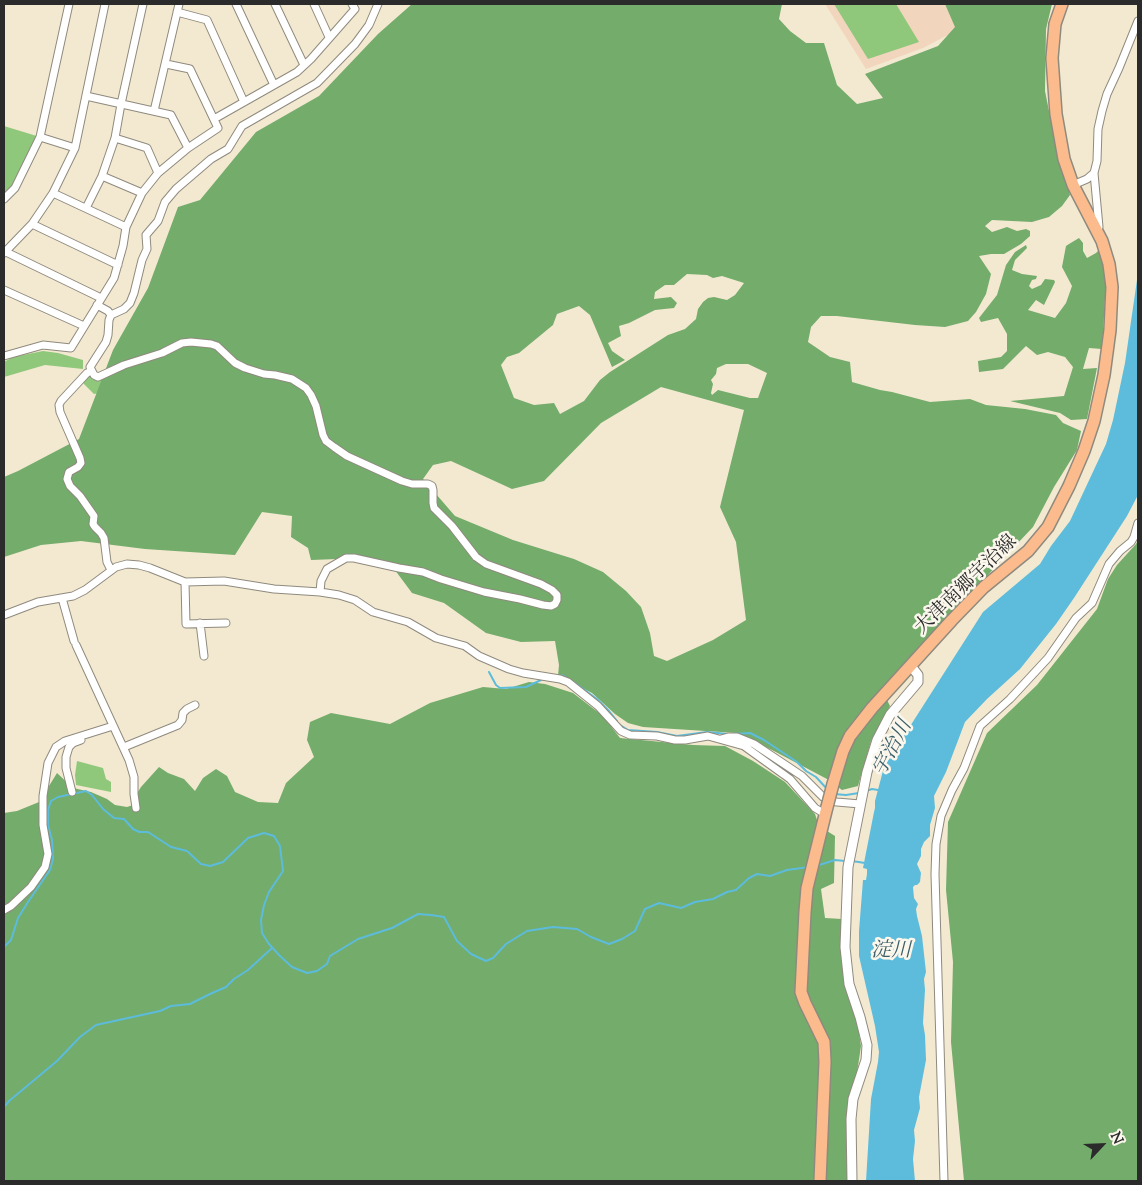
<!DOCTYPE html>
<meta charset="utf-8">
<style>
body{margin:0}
#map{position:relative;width:1142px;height:1185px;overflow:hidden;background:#f3e9d1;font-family:"Sorts Mill Goudy",serif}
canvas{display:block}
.frame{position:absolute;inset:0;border:5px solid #2b2b2b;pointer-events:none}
.north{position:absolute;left:1077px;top:1120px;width:50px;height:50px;-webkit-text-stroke:4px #fbf7ec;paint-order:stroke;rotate:65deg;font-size:14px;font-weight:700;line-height:20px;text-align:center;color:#2b2b2b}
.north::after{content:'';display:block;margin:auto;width:18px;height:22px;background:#2b2b2b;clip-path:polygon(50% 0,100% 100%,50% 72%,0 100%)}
</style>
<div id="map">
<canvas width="1142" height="1185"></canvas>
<div class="frame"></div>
<div class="north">N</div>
</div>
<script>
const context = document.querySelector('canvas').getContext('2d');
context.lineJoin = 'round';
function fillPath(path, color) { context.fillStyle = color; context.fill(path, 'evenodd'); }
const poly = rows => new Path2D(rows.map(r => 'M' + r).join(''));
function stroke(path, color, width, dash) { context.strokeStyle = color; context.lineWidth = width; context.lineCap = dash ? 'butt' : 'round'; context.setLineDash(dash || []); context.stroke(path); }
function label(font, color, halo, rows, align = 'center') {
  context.font = font + ' "Sorts Mill Goudy","Noto Serif JP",serif'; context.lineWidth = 5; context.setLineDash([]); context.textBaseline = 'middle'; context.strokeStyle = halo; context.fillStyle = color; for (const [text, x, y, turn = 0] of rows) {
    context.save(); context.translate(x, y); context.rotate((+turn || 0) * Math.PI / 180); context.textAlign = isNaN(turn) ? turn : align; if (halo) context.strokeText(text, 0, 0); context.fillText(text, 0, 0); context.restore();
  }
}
const built = poly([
 [825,4,949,4,961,28,923,48,866,69]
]);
const green = poly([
 [834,4,896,4,919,42,868,59],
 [4,126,40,137,15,188,4,199],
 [43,351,58,353,83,360,83,369,45,365,4,377,4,362,13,357],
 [111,374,109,391,94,394,82,382,89,375,98,381],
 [77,761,103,768,106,779,111,782,111,792,76,785,75,775]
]);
const forest = poly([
 [412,4,782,4,779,19,790,31,806,43,824,43,837,85,857,104,883,98,865,74,938,46,955,27,945,4,1052,4,1046,29,1045,91,1058,156,1067,181,1070,195,1062,206,1049,217,1032,222,992,220,985,226,992,232,1007,227,1017,231,1026,229,1030,231,1030,236,1021,244,1004,254,991,254,979,256,991,274,986,294,976,312,968,321,945,327,915,325,837,316,821,316,811,327,808,342,830,357,850,362,852,382,880,390,892,392,930,402,970,399,986,405,1025,409,1056,415,1063,423,1081,431,1077,450,1054,487,1033,527,931,635,882,690,890,706,871,741,858,786,842,790,827,779,772,750,737,733,643,727,628,723,615,714,592,693,558,676,559,665,555,641,521,642,486,633,444,603,412,593,389,562,351,554,337,559,311,560,308,548,291,537,292,516,262,512,235,555,145,549,81,541,41,545,4,557,4,477,18,471,79,439,113,350,148,288,178,207,200,200,256,132,319,96,378,34],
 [687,274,707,275,713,278,722,276,744,283,735,295,727,300,714,297,708,298,703,302,698,309,696,319,685,329,668,335,610,372,600,380,584,401,560,414,554,403,534,405,514,398,501,365,507,357,519,353,553,325,557,314,579,306,590,315,612,367,625,360,612,351,608,343,621,336,619,326,629,323,655,310,674,308,677,303,671,297,654,299,655,292,665,285,674,285],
 [726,364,748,364,767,373,758,398,750,398,718,390,712,395,711,393,713,384,711,380,716,374,717,368],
 [661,387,744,410,720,507,736,542,746,620,713,640,667,661,654,656,650,633,641,607,626,591,603,572,574,559,513,540,455,516,423,479,433,465,451,461,512,489,544,481,601,423],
 [1079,238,1083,243,1083,251,1087,258,1096,253,1100,249,1106,282,1102,349,1089,348,1083,369,1097,368,1087,419,1071,420,1060,413,1010,401,1064,396,1073,367,1065,357,1048,352,1037,355,1026,346,1003,369,979,372,978,361,1001,357,1007,351,1007,334,998,318,981,322,979,318,997,295,1006,265,1015,252,1026,245,1027,248,1015,260,1012,270,1022,274,1037,276,1036,279,1032,280,1029,286,1032,289,1041,285,1045,279,1054,280,1055,282,1044,305,1036,300,1028,310,1055,318,1066,303,1072,286,1062,267,1066,246,1069,244],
 [1138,540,1138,1181,964,1181,951,1042,953,962,946,890,948,822,987,733,1037,685,1097,609,1108,579,1117,565,1136,544],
 [529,682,545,684,573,693,603,716,620,738,693,745,725,746,753,761,785,782,815,814,819,826,835,836,834,883,821,889,825,918,842,919,861,1046,851,1113,849,1181,4,1181,4,813,17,811,44,800,49,786,57,773,73,788,91,792,107,799,115,805,127,807,133,805,136,795,141,787,159,767,168,773,184,779,195,791,203,778,216,769,227,776,235,792,258,802,278,803,286,783,314,757,307,740,310,722,331,713,390,724,430,703,483,687,506,689]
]);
const water = poly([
 [1138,273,1138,495,1127,516,1074,598,1056,624,1020,669,987,699,965,722,946,772,934,796,935,808,930,825,930,836,924,842,921,849,921,856,917,864,921,873,920,882,917,885,915,885,913,887,914,898,918,904,916,909,917,916,922,936,926,972,924,979,925,990,923,1023,925,1035,926,1060,919,1097,920,1108,914,1130,915,1141,913,1159,915,1181,866,1181,871,1099,878,1062,879,1052,875,1026,859,956,859,931,863,880,866,880,867,874,867,869,863,868,874,812,875,808,875,801,884,767,983,612,1040,564,1051,546,1070,521,1106,444,1113,420,1125,363]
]);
const stream = poly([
 [489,672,496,685,500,688,526,687,541,680],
 [562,675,575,683,597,699,609,711,617,721],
 [620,725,628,730,657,732,677,736,707,732,728,734],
 [732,734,750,733,764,740,797,762,806,771,816,777,828,790],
 [866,791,872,789,878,790],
 [834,794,846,795,859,793],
 [852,861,865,863],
 [816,866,835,860,845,861],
 [4,947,11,940,18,918,28,902,50,870,53,859,52,840,48,825,48,810,51,801,58,797,86,791,92,795,103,809,114,818,124,819,133,829,139,832,148,832,171,847,187,851,201,864,210,866,223,862,248,838,264,833,274,836,280,846,283,871,269,892,264,905,261,920,262,933,269,944,280,956,292,967,307,973,317,971,327,964,330,956,358,939,392,928,418,914,431,915,444,917,457,941,471,954,486,961,493,958,506,944,527,931,553,927,577,929,591,937,609,944,622,939,635,931,645,909,659,903,681,908,695,902,713,899,727,892,736,890,749,878,757,874,770,876,787,870,809,867],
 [4,1107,9,1101,57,1061,80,1037,96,1025,160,1011,171,1006,190,1004,210,994,226,987,234,979,248,970,272,948]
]);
const minor = poly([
 [236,4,274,85],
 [275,4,304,65],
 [314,4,329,37],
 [177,12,207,20,244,102],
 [86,96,171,115,188,148],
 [154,111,179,4],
 [214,119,297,72,311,59,355,9,352,4],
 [40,137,75,148],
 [115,138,147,148,158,173],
 [1094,173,1099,227,1098,229],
 [102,176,142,193],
 [1073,185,1087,179,1094,173,1097,161,1098,129,1102,111,1107,94,1119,68,1138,21],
 [53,193,126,227],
 [4,199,15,188,40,137,69,4],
 [86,208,102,176,115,138,121,104,143,4],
 [32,224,118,265],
 [4,251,101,298],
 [4,253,32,224,53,193,75,148,105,4],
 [4,290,84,326],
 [97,305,108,311,111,315],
 [4,356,43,345,71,348,114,278,123,246,126,227,142,193,158,173,188,148,218,128,190,69,166,64],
 [92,371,87,373,61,401,59,405,60,412,80,458,81,463,78,467,69,472,67,479,70,486,80,496,94,516,93,524,95,527,101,533,104,538,107,562,111,570],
 [185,582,186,624,226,623],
 [320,592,321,581,327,569,346,558,354,558,399,568,423,572,441,579,484,592,520,599,543,605,551,606,555,604,557,600,557,595,552,590,541,584,486,564,476,557,452,526,434,508,433,503,433,490,432,486,428,484,412,484,402,481,347,456,334,447,326,441,323,435,316,406,311,395,306,388,292,379,275,375,264,374,245,368,235,363,217,346,211,344,191,342,182,343,162,353,124,365,98,377,94,375,90,367,106,342,108,335,109,320,111,315,124,309,130,303,134,293,142,260,147,249,146,235,158,221,165,202,176,189,211,159,228,149,242,126,317,83,355,44,369,25,378,4],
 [62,598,74,641],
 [4,615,38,602,73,596,85,590,116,567,127,564,139,565,150,568,185,582,224,581,274,589,320,592,339,595,355,600,373,612,408,622,436,638,465,646,479,656,509,669,523,673,560,679,568,682,598,706,621,731,630,735,657,736,675,740,685,740,708,736,744,746,790,779,815,808,825,814],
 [200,623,204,656],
 [76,645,129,760,134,777,134,794,136,808],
 [721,739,728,737,737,737,754,744,802,776,823,797,830,801,837,802,860,804],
 [124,747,178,725,182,720,183,713,187,709,195,705],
 [72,792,66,768,66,757,69,747,73,743,81,740],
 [4,910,11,906,31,887,45,867,48,854,43,825,43,796,48,763,56,747,65,741,113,726],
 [944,1181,935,874,936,844,941,816,952,790,964,768,980,726,1010,699,1048,658,1076,618,1092,603,1109,564,1120,551,1131,542,1134,537,1138,523]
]);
const tertiary = poly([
 [852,1181,851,1119,853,1099,866,1060,867,1045,860,1017,849,984,845,947,848,867,867,772,877,740,890,715,918,682,918,675,911,666]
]);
const primary = poly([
 [833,784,843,751,850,736,872,708,952,620,984,587,1028,551,1048,527,1069,486,1084,451,1094,421,1104,375,1110,330,1112,287,1109,264,1102,241,1073,185,1064,159,1056,114,1052,58,1055,24,1062,4],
 [820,1181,825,1062,824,1042,805,1003,801,992,805,912,807,888,827,807]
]);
const primaryBridge = poly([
 [827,807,833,784]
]);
const streetNames = [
 ["大津南郷宇治線",967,586,-44]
];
const waterNames = [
 ["宇治川",894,749,-62],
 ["淀川",891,953]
];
fillPath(built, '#f2d5bd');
fillPath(green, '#8fc87b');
fillPath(forest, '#73ac6b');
fillPath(water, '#5dbcdb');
stroke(stream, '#5dbcdb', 2);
stroke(minor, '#8f8a7e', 9);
stroke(tertiary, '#8f8a7e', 11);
stroke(primary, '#8f8a7e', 14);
stroke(minor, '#fff', 7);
stroke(tertiary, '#fff', 9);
stroke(primary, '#fbbb8d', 11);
stroke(primaryBridge, '#8f8a7e', 14, []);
stroke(primaryBridge, '#fbbb8d', 11);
label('19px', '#2b2b2b', '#fbf7ec', streetNames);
label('italic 20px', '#3c5e69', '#fbf7ec', waterNames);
</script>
